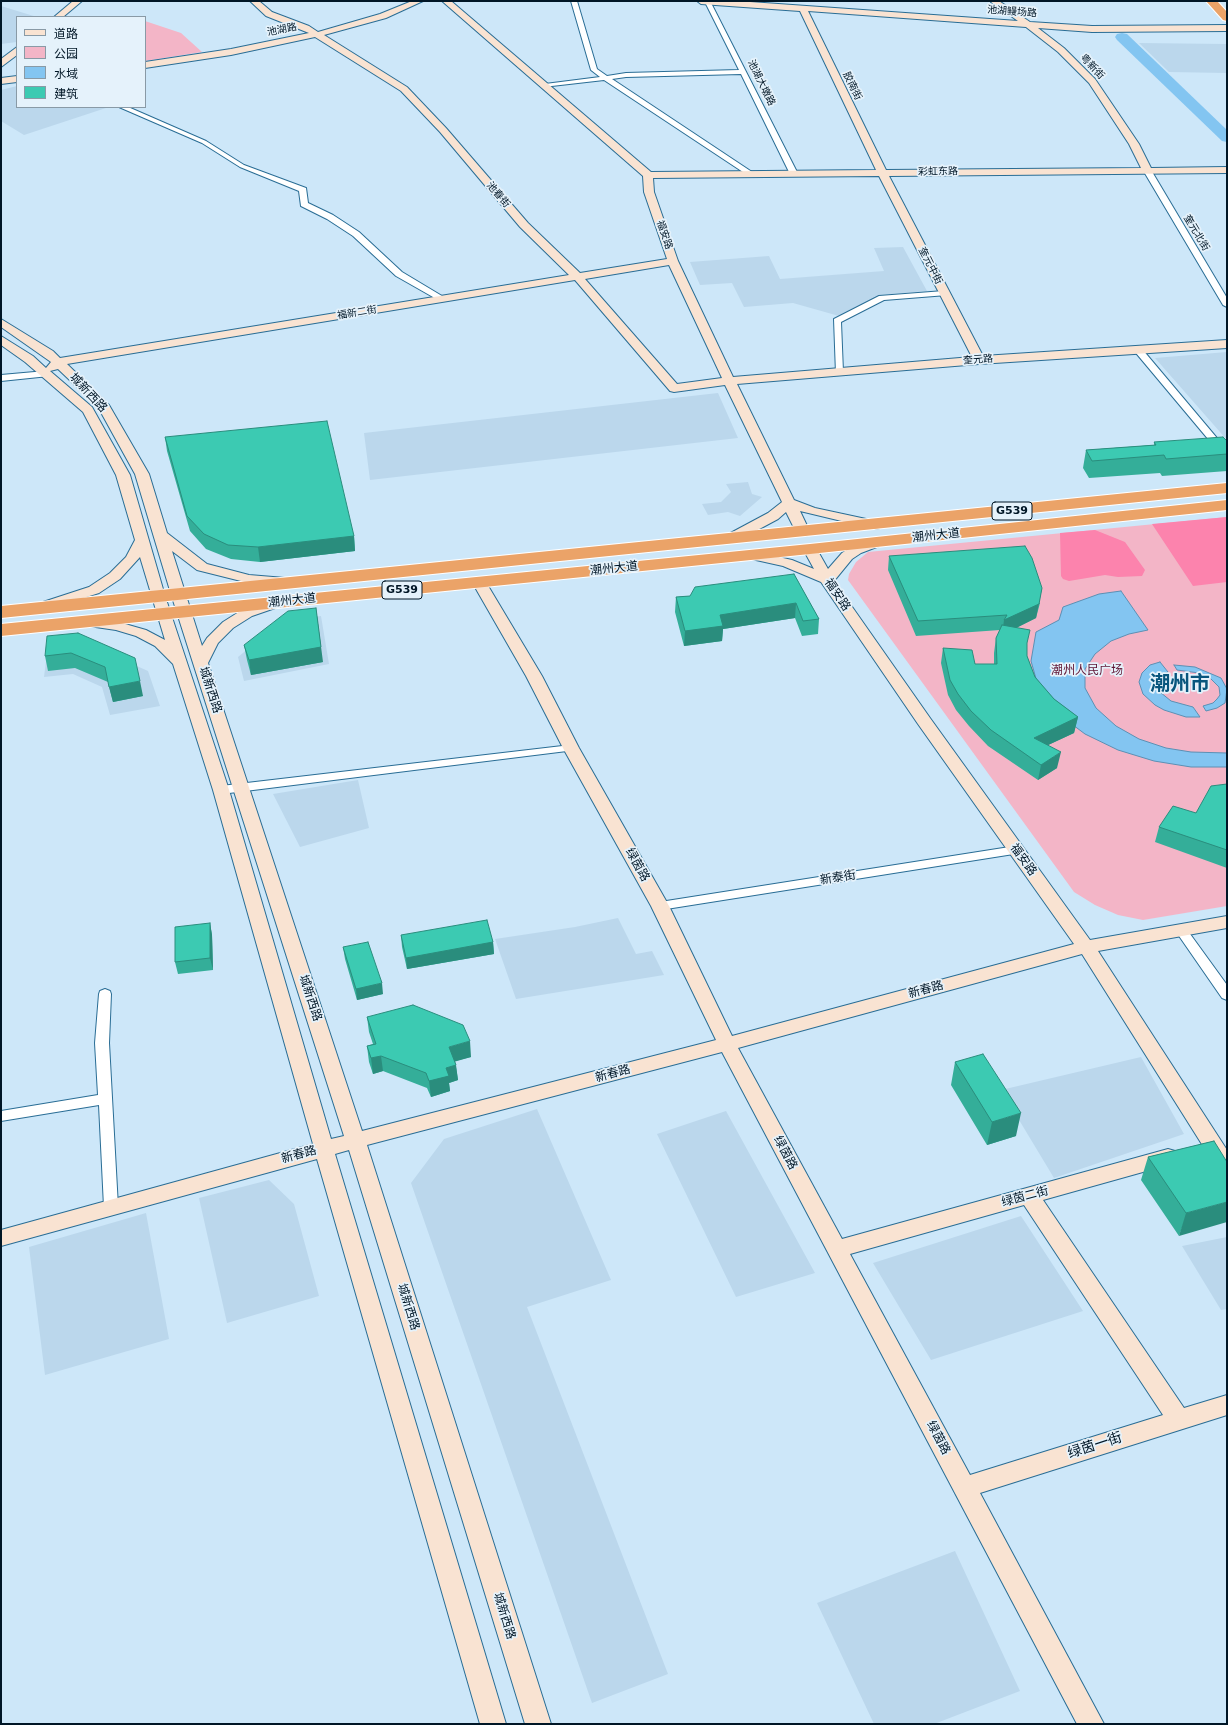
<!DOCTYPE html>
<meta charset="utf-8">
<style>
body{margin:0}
#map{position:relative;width:1228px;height:1725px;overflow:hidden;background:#cde7f9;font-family:"DejaVu Sans","Noto Sans SC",sans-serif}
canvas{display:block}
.frame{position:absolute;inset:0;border:2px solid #001626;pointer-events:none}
.legend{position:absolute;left:16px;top:16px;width:130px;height:92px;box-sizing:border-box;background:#e5f2fb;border:1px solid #899aa6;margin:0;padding:5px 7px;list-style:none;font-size:12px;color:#001626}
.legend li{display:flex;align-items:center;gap:8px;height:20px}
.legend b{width:20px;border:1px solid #899aa6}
</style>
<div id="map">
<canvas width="1228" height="1725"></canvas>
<div class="frame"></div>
<ul class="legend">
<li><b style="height:5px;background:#f9e3d2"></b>道路</li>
<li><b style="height:11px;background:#f3b5c7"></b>公园</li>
<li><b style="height:11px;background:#83c5f1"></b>水域</li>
<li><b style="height:11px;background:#3ccab2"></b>建筑</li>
</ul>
</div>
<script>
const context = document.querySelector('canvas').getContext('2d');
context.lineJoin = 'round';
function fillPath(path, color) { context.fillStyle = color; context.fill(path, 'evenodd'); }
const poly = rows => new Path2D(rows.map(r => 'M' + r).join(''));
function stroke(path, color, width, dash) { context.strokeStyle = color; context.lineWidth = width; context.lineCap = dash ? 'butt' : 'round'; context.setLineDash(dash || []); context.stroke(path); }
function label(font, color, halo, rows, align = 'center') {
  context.font = font + ' "DejaVu Sans","Noto Sans SC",sans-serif'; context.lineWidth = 3.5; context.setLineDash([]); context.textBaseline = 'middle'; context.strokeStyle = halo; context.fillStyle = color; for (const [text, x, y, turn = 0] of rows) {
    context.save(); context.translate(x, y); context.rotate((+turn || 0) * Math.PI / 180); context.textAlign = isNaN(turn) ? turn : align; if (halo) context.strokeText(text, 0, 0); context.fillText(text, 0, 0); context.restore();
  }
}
const built = poly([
 [1,6,37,17,17,17,17,42,1,44],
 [1139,43,1226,44,1227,73,1169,72],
 [17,86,17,107,109,107,24,135,1,121,1,90],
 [903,247,927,291,881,295,839,316,793,303,744,307,732,283,700,285,690,262,769,256,780,279,884,271,874,248],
 [1227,352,1227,440,1155,358],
 [718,393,738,438,370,480,364,433],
 [748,482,752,494,762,497,740,516,728,512,708,515,702,504,721,502,731,492,726,484],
 [321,616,329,664,244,681,238,657,282,621],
 [83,642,148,671,160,706,110,715,102,687,73,674,44,677,48,646],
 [358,780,369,828,300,847,273,794],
 [618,918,636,954,652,951,664,975,516,999,495,939,575,927],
 [1141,1057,1184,1134,1054,1178,1001,1090],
 [537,1109,611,1280,527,1307,668,1674,592,1703,411,1183,444,1139],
 [726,1111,815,1273,736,1297,657,1134],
 [269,1180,294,1204,319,1296,227,1323,199,1198],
 [146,1213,169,1339,45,1375,29,1247],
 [1021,1216,1083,1311,931,1360,873,1263],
 [1227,1237,1227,1309,1221,1310,1182,1246],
 [955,1551,1020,1691,934,1724,874,1724,817,1603]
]);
const green = poly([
 [145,21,181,33,202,52,145,61],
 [1227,517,1227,906,1143,920,1118,915,1095,905,1074,892,848,580,849,574,856,562,868,552]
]);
const forest = poly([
 [1227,517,1227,582,1193,586,1152,524],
 [1095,530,1125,542,1145,570,1142,576,1118,577,1105,575,1069,581,1063,579,1061,576,1060,533]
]);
const water = poly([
 [1121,591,1148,630,1129,634,1111,641,1095,654,1085,669,1085,688,1096,708,1116,726,1139,739,1166,748,1191,752,1227,753,1227,767,1191,767,1154,761,1118,750,1085,734,1057,713,1039,689,1031,661,1036,632,1059,620,1063,607,1099,594,1121,591],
 [1160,662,1168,672,1162,674,1158,678,1157,688,1160,692,1171,701,1193,707,1200,717,1186,717,1164,710,1155,705,1143,694,1139,682,1142,673,1150,665,1160,662],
 [1174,665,1195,667,1221,678,1227,689,1225,703,1217,708,1206,711,1203,706,1213,703,1217,699,1220,695,1219,687,1210,678,1199,673,1177,670,1174,665]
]);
const river = poly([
 [1122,33,1127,34,1227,130,1227,142,1222,141,1117,40,1115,37,1117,34,1122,33]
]);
const street = poly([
 [571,1,577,1,597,69,607,76,626,73,739,70,705,2,710,1,798,174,797,176,790,174,741,74,626,77,612,79,752,172,752,176,749,176,604,80,543,87,543,85,545,84,600,77,591,70,571,1],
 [119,107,128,107,206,141,244,165,306,188,308,203,333,215,359,232,402,272,447,299,440,301,396,276,353,236,327,219,301,206,299,191,240,167,202,143,119,107],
 [1144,168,1151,170,1227,298,1227,307,1223,305,1143,170,1144,168],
 [944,291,947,291,947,295,884,300,841,322,843,372,839,375,836,374,834,319,879,296,944,291],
 [1139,348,1142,349,1227,450,1227,459,1224,458,1136,353,1136,349,1139,348],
 [46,371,50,374,49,376,1,381,1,375,46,371],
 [571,745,577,748,575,750,221,794,215,790,221,786,571,745],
 [1016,846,1020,847,1022,850,1020,853,660,910,656,909,654,906,656,903,660,902,1016,846],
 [1181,926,1185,927,1227,985,1227,1000,1222,998,1177,933,1175,930,1177,927,1181,926],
 [105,989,110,991,111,994,109,1043,118,1207,116,1211,111,1213,106,1211,104,1207,99,1105,1,1121,1,1111,98,1095,95,1043,99,994,100,991,105,989]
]);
const secondary = poly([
 [73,1,82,1,63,17,54,17,73,1],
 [250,1,259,1,272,12,309,26,318,32,380,14,412,1,423,1,386,18,324,35,407,87,446,128,528,223,580,273,667,259,644,192,643,176,442,1,451,1,651,172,876,170,800,11,701,4,697,1,736,1,1018,21,991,2,999,1,1030,22,1092,26,1227,25,1227,31,1092,32,1038,28,1064,48,1095,79,1139,144,1151,168,1227,167,1227,173,889,176,983,356,1227,340,1227,348,979,364,737,384,794,500,815,508,880,522,882,525,880,528,875,529,800,511,810,532,808,535,803,536,798,535,796,532,786,512,778,519,735,542,725,542,723,539,725,536,768,513,782,502,725,385,674,392,670,391,575,280,67,364,109,405,149,474,167,533,207,564,249,575,285,578,290,579,292,582,290,585,285,586,249,583,197,570,172,551,202,646,207,638,223,622,242,610,276,599,281,600,283,603,281,606,252,616,233,628,218,643,208,663,362,1131,716,1040,651,906,563,748,526,676,472,582,474,579,484,579,542,676,579,748,669,906,732,1036,1074,944,918,724,821,582,783,566,747,558,745,555,747,552,752,551,792,560,814,569,803,549,805,546,810,545,815,546,828,569,842,553,851,547,872,539,882,539,884,542,882,545,861,553,852,559,834,581,930,718,1090,940,1227,916,1227,928,1098,951,1227,1150,1227,1175,1220,1173,1082,954,738,1048,842,1239,1168,1149,1175,1151,1178,1157,1175,1163,1043,1200,1184,1408,1227,1395,1227,1415,980,1493,1104,1724,1077,1724,722,1052,367,1145,551,1724,525,1724,349,1150,335,1154,506,1724,480,1724,317,1159,1,1246,1,1230,313,1144,213,790,173,664,155,646,136,636,116,630,82,625,80,622,82,619,87,618,118,622,146,630,165,640,140,557,120,579,99,593,45,610,40,609,38,606,40,603,89,587,110,573,126,557,135,540,116,475,83,412,25,362,1,345,1,336,33,356,46,368,51,362,1,327,1,319,53,351,60,358,569,275,520,227,440,132,401,91,315,37,231,55,145,68,145,62,231,49,309,33,266,16,250,1],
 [808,11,1026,27,1058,52,1089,83,1129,144,1141,168,886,170,808,11],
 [879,176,972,357,733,377,678,261,654,192,653,178,879,176],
 [669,265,722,378,677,384,585,279,669,265],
 [58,369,98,407,135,474,171,594,344,1136,331,1139,229,790,165,596,130,475,92,407,50,371,58,369],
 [1024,1205,1163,1415,970,1475,850,1254,1024,1205],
 [17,47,17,55,1,67,1,59,17,47],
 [17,76,17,82,1,84,1,78,17,76]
]);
const highway = poly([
 [1206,1,1217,1,1227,12,1227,21,1223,20,1206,1],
 [1227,483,1227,493,1,618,1,606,1227,483],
 [1227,500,1227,510,810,554,1,636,1,624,810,544,1227,500]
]);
const wall = poly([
 [165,437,354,536,355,551,260,562,231,559,206,549,190,531,167,451],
 [1227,441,1227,471,1162,476,1160,473,1089,478,1083,468,1086,450,1154,445,1154,442],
 [889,556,1040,603,1036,618,1016,628,1027,646,1027,656,1035,677,1054,699,1078,717,1074,733,1048,745,1057,768,1038,780,988,746,969,726,956,710,948,695,941,663,943,648,975,664,994,664,994,653,996,638,1000,630,916,636,888,570],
 [794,574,819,619,818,634,802,636,795,618,723,629,722,641,684,646,675,612,676,597,690,596],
 [78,633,143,696,113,702,108,682,75,668,48,671,45,656],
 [244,645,323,662,251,675,247,660],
 [1227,784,1227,868,1155,842,1159,827,1196,813],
 [210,923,212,935,213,970,178,974,175,962],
 [401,935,493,942,494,954,407,969,402,947],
 [343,947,383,994,357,1000,345,959],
 [367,1017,471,1057,455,1061,458,1080,449,1083,450,1091,431,1097,427,1088,383,1071,373,1074,369,1062,367,1046,373,1044,369,1032],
 [955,1062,1016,1136,987,1145,951,1085],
 [1214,1141,1179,1236,1141,1180,1148,1157]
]);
const shadedWall = poly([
 [354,536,355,551,260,562,258,547],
 [1042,588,1036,618,1002,635,1004,620],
 [796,603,795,618,723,629,722,641,684,646,685,631,720,615],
 [316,608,323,662,251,675,249,660],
 [140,681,143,696,113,702,109,687],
 [1078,717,1074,733,1031,753,1034,738],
 [1061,752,1057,768,1038,780,1041,765],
 [210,923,212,935,213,970,210,958],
 [493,942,494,954,407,969,406,958],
 [382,983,383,994,357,1000,356,989],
 [470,1041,471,1057,450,1063,449,1047],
 [381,1056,383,1071,373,1074,371,1058],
 [456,1065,458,1080,449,1083,450,1091,431,1097,429,1081,446,1068],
 [1021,1113,1016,1136,987,1145,992,1122],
 [1227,1202,1227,1222,1179,1236,1186,1213]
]);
const building = poly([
 [327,421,354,536,258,547,228,545,204,534,187,516,165,437,327,421],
 [1223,437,1227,441,1227,454,1166,459,1164,455,1092,461,1086,450,1156,445,1154,442,1223,437],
 [1025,546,1032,558,1042,588,1039,604,1004,620,1007,615,918,621,889,556,1025,546],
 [794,574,819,619,803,621,796,603,720,615,723,626,685,631,676,597,690,596,695,587,794,574],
 [316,608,321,647,249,660,244,645,288,611,316,608],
 [1002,625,1030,630,1027,643,1027,656,1035,677,1054,699,1078,717,1034,738,1061,752,1041,765,991,730,971,711,958,694,950,680,943,648,972,650,975,664,997,664,996,638,1002,625],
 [78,633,135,658,140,681,109,687,105,667,71,653,45,656,47,636,78,633],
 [1227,784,1227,850,1159,827,1173,806,1196,813,1211,786,1227,784],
 [487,920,493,942,406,958,401,935,487,920],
 [210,923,210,958,175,962,175,927,210,923],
 [368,942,382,983,356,989,343,947,368,942],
 [413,1005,463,1025,470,1041,449,1047,456,1065,446,1068,449,1076,429,1081,426,1073,381,1056,371,1058,367,1046,376,1044,367,1017,413,1005],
 [983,1054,1021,1113,992,1122,955,1062,983,1054],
 [1214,1141,1227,1162,1227,1202,1186,1213,1148,1157,1214,1141]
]);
const farStreetnames = [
 ["池湖鳗场路",1012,12,4],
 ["池湖路",282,30,-11],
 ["粤新街",1092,67,46],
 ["池湖大墩路",761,83,64],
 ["胶南街",852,86,64],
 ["彩虹东路",938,172,-1],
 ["池春街",498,195,50],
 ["奎元北街",1196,233,59],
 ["福安路",664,235,71],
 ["奎元中街",930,266,63],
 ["福新二街",357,313,-9],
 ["奎元路",978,360,-4]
];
const shields = [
 [1012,511,40],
 [402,590,40]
];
const shieldNames = [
 ["G539",1012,511],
 ["G539",402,590]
];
const streetNames = [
 ["城新西路",88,393,47],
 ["潮州大道",936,536,-6],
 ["潮州大道",614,569,-6],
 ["福安路",837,595,56],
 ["潮州大道",292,601,-6],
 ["城新西路",210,690,72],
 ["福安路",1023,860,54],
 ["绿茵路",637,865,61],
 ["新泰街",838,878,-9],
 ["新春路",926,990,-15],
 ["城新西路",310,998,72],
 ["新春路",613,1074,-15],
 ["绿茵路",785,1153,62],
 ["新春路",299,1155,-15],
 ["绿茵二街",1025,1197,-15],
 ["城新西路",408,1307,73],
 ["绿茵路",938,1438,62],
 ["城新西路",504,1616,73]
];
const parkNames = [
 ["潮州人民广场",1087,671]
];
const nearStreetnames = [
 ["绿茵一街",1095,1446,-18]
];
const townNames = [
 ["潮州市",1180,685]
];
fillPath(built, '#bbd7ec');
fillPath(green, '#f3b5c7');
fillPath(forest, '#fc83ad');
fillPath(water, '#83c5f1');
stroke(water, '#5c90b4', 1);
fillPath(river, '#83c5f1');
stroke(street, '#296d95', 2);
stroke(secondary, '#296d95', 2);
stroke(highway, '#fff', 2);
fillPath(street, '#fff');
fillPath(secondary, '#f9e3d2');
fillPath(highway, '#eba368');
fillPath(wall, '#34ae99');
fillPath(shadedWall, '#2a8d7d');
fillPath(building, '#3ccab2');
stroke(building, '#2a8d7d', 1);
label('10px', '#001626', '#e5f2fb', farStreetnames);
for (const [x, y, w] of shields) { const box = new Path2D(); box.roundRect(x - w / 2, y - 9, w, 18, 3); context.fillStyle = '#e5f2fb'; context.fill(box); stroke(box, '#001626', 1); }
label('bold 11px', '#001626', null, shieldNames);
label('12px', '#001626', '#e5f2fb', streetNames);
label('12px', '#5f1434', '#e5f2fb', parkNames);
label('14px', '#001626', '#e5f2fb', nearStreetnames);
label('bold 20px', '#08557d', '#e5f2fb', townNames);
</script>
